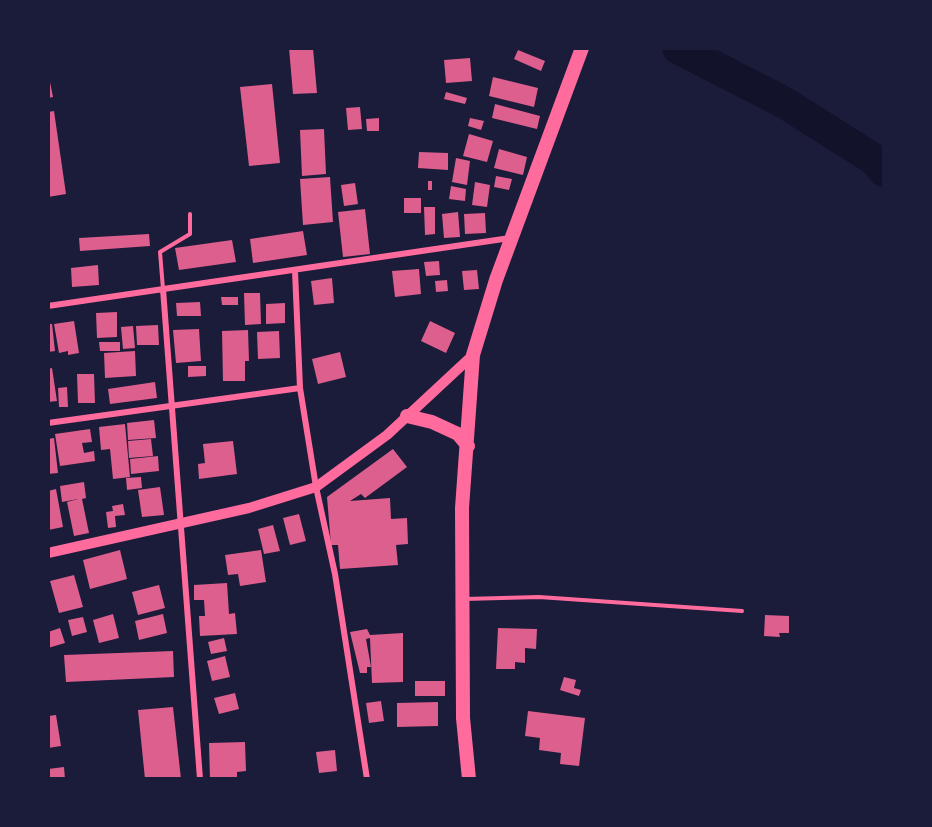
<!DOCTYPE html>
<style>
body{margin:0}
#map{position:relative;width:932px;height:827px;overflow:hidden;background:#1b1b3a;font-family:"Fira Sans",sans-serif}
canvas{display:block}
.frame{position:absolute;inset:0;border:50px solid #1b1b3a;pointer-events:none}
</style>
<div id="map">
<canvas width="932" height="827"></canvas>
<div class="frame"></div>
</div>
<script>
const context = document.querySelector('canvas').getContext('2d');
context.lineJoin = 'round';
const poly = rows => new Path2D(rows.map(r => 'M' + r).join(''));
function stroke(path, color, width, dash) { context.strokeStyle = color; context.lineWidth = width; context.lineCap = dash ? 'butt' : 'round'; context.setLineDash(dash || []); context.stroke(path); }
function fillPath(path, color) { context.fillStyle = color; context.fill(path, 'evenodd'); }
const river = poly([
 [678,48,785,103,875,160,884,171]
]);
const building = poly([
 [289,48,313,48,317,93,293,94],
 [518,50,545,61,541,71,514,59],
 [470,58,472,81,446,83,444,60],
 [48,72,53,97,48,98],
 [493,77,538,88,534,107,489,96],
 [272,84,280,163,249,166,240,87],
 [446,92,467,98,465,104,444,99],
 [495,104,540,116,537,129,492,118],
 [360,107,362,129,348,130,346,108],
 [54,111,66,194,48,197,48,112],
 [379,118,379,131,367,131,366,119],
 [470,118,484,121,481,130,468,126],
 [324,129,326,174,302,176,300,130],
 [469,134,493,141,487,162,463,156],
 [499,149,527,157,523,175,494,168],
 [419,152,448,153,448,170,418,168],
 [456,158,470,161,467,185,452,182],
 [496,176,512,179,509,190,494,187],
 [330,177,333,222,303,225,300,179],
 [428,181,432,181,432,190,428,190],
 [475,182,490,185,487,207,472,205],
 [355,183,358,204,344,206,341,185],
 [451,186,466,189,465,201,449,199],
 [404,198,421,198,421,213,404,213],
 [424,207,435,207,435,234,425,235],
 [365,209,370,254,343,257,338,212],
 [458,212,460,237,444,238,442,214],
 [485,213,486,233,465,234,464,214],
 [303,231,307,255,253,263,250,239],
 [149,234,150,246,80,251,79,238],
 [232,240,236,262,179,270,175,248],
 [439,261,440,275,426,276,424,262],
 [98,265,99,285,72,287,71,268],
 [419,269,421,294,395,297,392,271],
 [477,270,479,289,464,290,462,271],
 [332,278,334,303,314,305,311,281],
 [447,280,448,291,436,292,435,281],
 [244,293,260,293,261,324,245,325],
 [221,297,238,297,238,305,222,305],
 [200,302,201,316,177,316,176,303],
 [285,303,285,323,266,324,266,304],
 [117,312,117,337,97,338,96,313],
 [74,321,79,353,68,355,68,351,59,353,54,324],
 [430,321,455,333,446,353,421,341],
 [48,324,52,324,55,351,48,352],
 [158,325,159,345,137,345,136,326],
 [133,326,135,348,123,349,121,327],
 [199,329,201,361,176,363,173,330],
 [248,330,249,361,245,361,245,381,223,381,222,331],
 [279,331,280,358,258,359,257,332],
 [99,342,120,342,120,351,100,351],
 [135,351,136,376,105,378,104,353],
 [340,352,346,377,318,384,312,359],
 [188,366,206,366,206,376,188,377],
 [52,368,57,401,48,402,48,369],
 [77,374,94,374,95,403,78,403],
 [155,382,157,398,110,404,108,389],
 [67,387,68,407,59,407,58,388],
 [154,420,156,438,128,440,127,423],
 [125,424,130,477,113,479,110,449,101,450,99,427],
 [90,429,92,442,82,443,84,453,94,451,95,461,60,466,55,434],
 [54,438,58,473,48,474,48,439],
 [151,439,153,456,129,458,128,441],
 [233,441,237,474,199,479,198,464,205,463,203,444],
 [393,449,407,467,365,498,361,494,350,501,390,498,391,519,407,518,408,544,396,545,398,565,340,569,338,545,331,545,327,497],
 [158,456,159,471,131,474,130,459],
 [141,477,142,488,127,490,126,478],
 [84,482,86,498,82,499,89,533,74,536,67,502,78,499,62,502,60,486],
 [160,487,164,515,142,517,138,490],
 [56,489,63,527,48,530,48,491],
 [123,504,125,515,115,516,116,527,108,528,106,512,113,511,112,506],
 [299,514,306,541,290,545,283,518],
 [273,525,280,551,264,554,258,529],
 [120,550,127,579,90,589,83,560],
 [261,550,266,582,240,586,238,574,228,575,225,555],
 [74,575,83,607,59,613,50,581],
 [227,583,229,614,235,613,237,634,200,636,199,616,205,616,204,600,194,600,194,585],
 [159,585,165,608,138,615,132,592],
 [113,614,119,638,99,643,93,620],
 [163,614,167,633,139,640,135,621],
 [765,615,789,616,789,633,779,633,780,637,764,636],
 [83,617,87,632,72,636,68,620],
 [60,628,65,643,48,648,48,632],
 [498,628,537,629,536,649,525,648,525,663,515,662,515,669,496,669],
 [367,629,370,635,403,633,403,682,372,683,370,638,366,639,371,667,367,667,367,673,360,673,350,632],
 [224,638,227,651,211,654,208,642],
 [173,651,174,677,66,682,64,655],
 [225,656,230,677,212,681,207,661],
 [564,677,576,680,574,688,581,690,579,696,560,690],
 [415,681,445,681,445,696,415,696],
 [235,693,239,709,219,714,214,698],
 [381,701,384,721,369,723,366,703],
 [438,702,438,726,397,727,397,703],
 [173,707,181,779,145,779,138,710],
 [528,711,585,718,579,766,560,764,561,753,539,750,540,738,525,736],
 [56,715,61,746,48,748,48,716],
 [245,742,246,771,237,772,237,779,210,779,209,743],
 [335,750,337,771,319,773,316,752],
 [64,767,65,779,48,779,48,769]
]);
const service = poly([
 [163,289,160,252,190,234,190,214],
 [464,599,539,597,742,611]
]);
const minor = poly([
 [295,271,300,388,316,487,335,574,367,779],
 [163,289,200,779],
 [48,306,510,238],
 [48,423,300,388]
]);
const tertiary = poly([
 [48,553,249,508,316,487,387,435,473,355]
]);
const primary = poly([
 [407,416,432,422,458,434,468,446],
 [469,779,463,718,462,508,473,355,496,280,582,48]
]);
stroke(river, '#12122b', 32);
fillPath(building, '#dd5f8e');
stroke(service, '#ff6b9d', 4);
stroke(minor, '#ff6b9d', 6);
stroke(tertiary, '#ff6b9d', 10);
stroke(primary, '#ff6b9d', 14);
</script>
